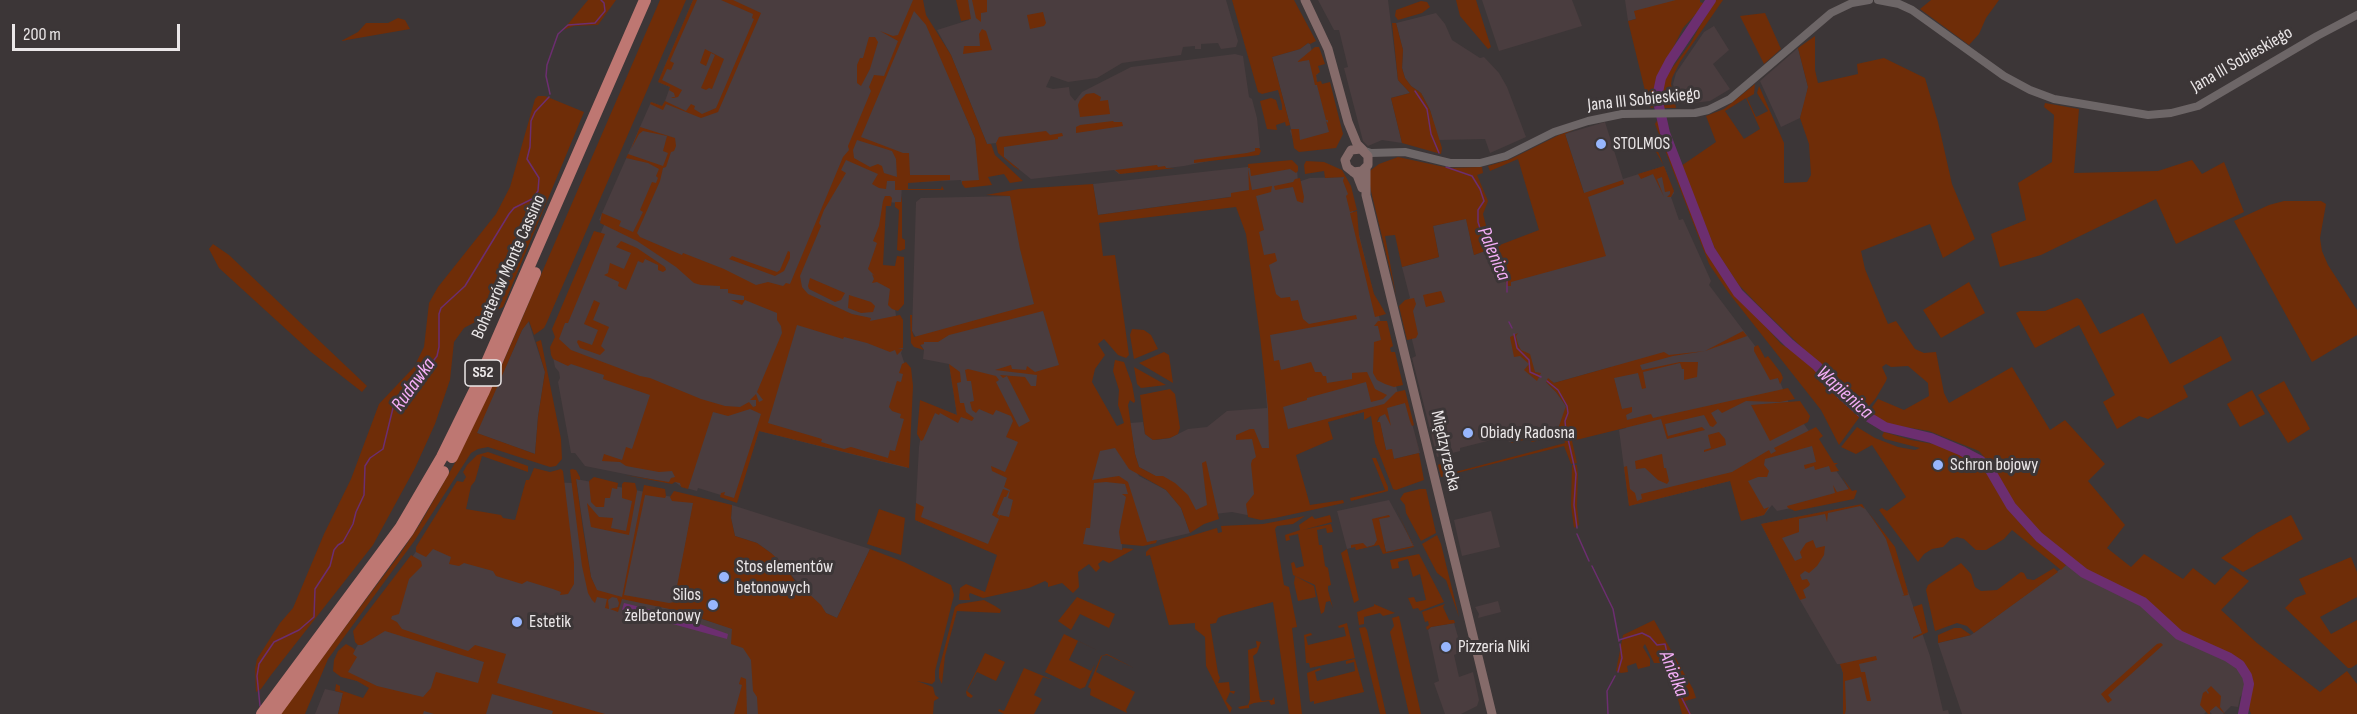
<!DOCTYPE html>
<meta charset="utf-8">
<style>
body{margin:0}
#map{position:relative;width:2357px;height:714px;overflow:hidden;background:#3c3637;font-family:"Sofia Sans Condensed",sans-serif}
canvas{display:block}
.scale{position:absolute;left:12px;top:24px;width:168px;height:27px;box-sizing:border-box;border:3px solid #ebe7e8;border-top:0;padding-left:8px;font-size:18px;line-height:21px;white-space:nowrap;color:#ebe7e8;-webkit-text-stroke:4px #3c3637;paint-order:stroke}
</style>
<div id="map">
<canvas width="2357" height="714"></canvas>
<div class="scale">200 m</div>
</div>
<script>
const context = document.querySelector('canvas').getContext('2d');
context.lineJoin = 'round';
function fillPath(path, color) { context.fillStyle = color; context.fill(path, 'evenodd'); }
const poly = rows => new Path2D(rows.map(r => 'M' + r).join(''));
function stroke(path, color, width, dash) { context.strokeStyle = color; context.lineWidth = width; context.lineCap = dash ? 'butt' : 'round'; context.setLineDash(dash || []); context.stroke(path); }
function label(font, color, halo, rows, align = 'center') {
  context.font = font + ' "Sofia Sans Condensed",sans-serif'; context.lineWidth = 6; context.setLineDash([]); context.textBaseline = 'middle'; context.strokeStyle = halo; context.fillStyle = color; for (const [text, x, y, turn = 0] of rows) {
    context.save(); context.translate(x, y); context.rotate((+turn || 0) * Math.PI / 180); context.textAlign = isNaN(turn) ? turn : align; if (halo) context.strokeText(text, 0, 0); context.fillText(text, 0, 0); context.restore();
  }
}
const built = poly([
 [693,0,917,0,975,138,977,151,989,180,962,183,961,180,902,183,901,203,886,202,881,267,900,271,895,308,896,316,900,317,898,346,903,348,901,353,912,386,907,468,759,431,737,500,698,488,697,491,682,487,675,482,670,483,585,466,575,453,571,453,558,382,560,378,559,372,555,367,551,347,605,223,599,220,651,102,662,106,665,101,670,87,658,82],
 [966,0,1226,0,1238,41,1236,47,1221,49,1218,43,1201,44,1201,49,1195,49,1195,46,1183,47,1181,55,1122,63,1097,78,1068,82,1051,76,1046,87,1053,89,1069,87,1070,95,1075,101,1082,92,1131,67,1235,54,1243,56,1249,97,1252,99,1257,118,1260,148,1255,148,1255,152,1184,166,1119,174,1114,170,1031,179,1000,154,996,143,987,144,951,55,937,30,969,20],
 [1318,0,1388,0,1398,80,1410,93,1391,98,1402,143,1382,140,1368,146,1363,141,1344,68,1348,67,1339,30,1334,30],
 [1482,0,1572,0,1582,26,1499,51],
 [1625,0,1700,0,1628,21],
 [1436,13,1445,24,1452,40,1480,58,1484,57,1499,73,1507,87,1526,137,1490,153,1485,139,1438,140,1430,110,1421,93,1411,86,1405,78,1402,68,1403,50,1396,23],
 [1714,26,1729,50,1713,64,1730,89,1710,101,1684,104,1676,95,1673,84,1676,73,1704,32],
 [1308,43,1310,44,1318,74,1316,75,1317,82,1320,82,1335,140,1297,150,1290,131,1291,129,1272,57,1300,49],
 [1798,48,1808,87,1805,102,1800,118,1781,127,1760,81],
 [1605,122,1623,179,1664,166,1674,193,1671,197,1679,220,1683,219,1711,281,1709,285,1777,375,1788,401,1853,495,1777,511,1772,505,1764,515,1757,517,1746,477,1629,506,1619,430,1626,428,1611,367,1554,383,1548,379,1546,382,1556,392,1566,406,1566,410,1558,429,1509,442,1507,437,1499,439,1499,438,1460,448,1460,451,1437,457,1412,358,1416,356,1403,303,1410,298,1402,267,1439,257,1433,226,1466,218,1474,255,1492,248,1509,280,1584,193,1565,134],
 [1293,162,1297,169,1298,182,1310,178,1345,177,1400,402,1406,401,1420,453,1394,459,1386,450,1380,423,1377,423,1381,415,1379,408,1284,433,1261,514,1247,515,1232,512,1215,514,1192,524,1164,481,1139,467,1135,454,1130,423,1143,422,1145,434,1153,440,1156,440,1170,438,1188,429,1207,427,1227,411,1267,408,1251,194,1098,215,1093,184],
 [1012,196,1044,304,1139,476,1166,490,1181,508,1190,533,1147,543,1122,544,1122,550,1075,551,1009,518,997,554,915,520,919,447,926,403,957,415,949,364,923,359,924,350,912,331,916,202,921,198],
 [528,320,545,372,538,417,535,454,476,433,522,330],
 [576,479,694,501,673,610,741,631,784,714,387,714,370,687,337,672,345,649,355,650,385,594,423,542,507,574,550,482,573,483,589,590,596,589,591,577],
 [1389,500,1414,546,1386,552,1384,543,1356,550,1355,547,1347,549,1337,511],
 [732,505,870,549,837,618,826,613,771,553,757,543,735,536,731,518],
 [1859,505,1864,507,1893,547,1930,656,1943,711,1948,710,1949,714,1843,714,1843,673,1840,664,1837,664,1800,600,1761,524],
 [1491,511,1500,547,1462,556,1454,520],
 [2066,565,2142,604,2179,637,2226,658,2238,666,2244,674,2246,689,2240,697,2238,707,2231,706,2223,714,2212,714,2208,710,2204,714,1962,714,1938,643,1971,635],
 [1498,601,1501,612,1478,618,1479,614,1475,607],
 [1454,623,1460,644,1463,643,1465,650,1454,655,1459,677,1473,672,1479,700,1477,706,1461,714,1445,714,1434,683,1439,681,1428,630,1431,627],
 [325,689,343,693,338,714,315,714]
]);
const green = poly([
 [588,0,616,0,598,25,574,26,563,30],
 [660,0,686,0,547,322,544,328,534,335,529,321,522,330,477,433,535,454,538,417,545,372,536,342,541,340,561,439,562,459,556,466,550,467,488,447,478,449,471,453,415,540,328,659,305,714,280,714,400,554,420,524,456,461,498,374],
 [693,0,697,0,670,61,674,63,671,70,667,69,662,80,682,90,678,97,673,98,671,97,675,97,674,93,669,90,670,87,658,82],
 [721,0,733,0,761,13,718,112,701,118,666,104,663,110,650,104,651,102,662,106,665,101,686,111,691,104,695,106,694,109,702,114,716,108,754,19,752,18,753,14],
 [913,0,923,0,926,15,951,55,987,144,991,144,995,155,1023,181,1010,183,1004,174,988,177,992,185,965,188,962,184,962,181,979,180,975,138,926,25,914,11,861,137,903,153,909,153,910,175,950,175,950,180,908,183,908,189,941,189,942,186,944,190,895,190,895,181,887,181,886,189,879,188,872,184,878,174,846,160,841,170,846,173,824,210,819,223,821,226,800,276,802,287,808,294,852,314,871,318,870,321,900,315,903,320,903,348,898,348,903,349,897,355,895,350,890,352,867,343,844,337,843,339,797,325,768,423,822,439,821,442,844,449,851,447,888,458,890,450,895,451,904,419,900,418,901,414,892,411,889,407,897,381,901,382,903,374,899,373,902,364,906,362,911,368,913,386,909,468,759,431,737,503,720,497,721,493,725,492,724,495,734,498,761,414,750,409,728,416,713,412,688,489,681,487,680,483,675,482,672,484,625,475,669,482,671,478,675,477,672,471,659,472,626,466,620,462,602,461,604,454,622,460,626,447,632,449,650,395,603,379,604,375,571,364,568,366,553,359,551,355,550,347,555,337,552,329,594,231,605,234,568,323,565,323,559,339,571,350,640,376,650,378,701,399,725,406,740,407,749,402,753,407,756,406,756,400,750,400,756,394,759,402,763,400,757,392,782,333,781,326,777,320,777,313,745,300,742,305,731,300,744,300,744,296,728,293,728,289,720,289,720,286,701,285,694,283,676,267,637,241,600,223,602,213,621,221,619,226,633,232,643,212,640,210,652,182,656,183,658,178,656,176,659,169,648,163,626,158,628,154,663,166,668,153,663,151,667,136,643,131,639,134,631,149,640,127,675,138,676,146,674,151,671,152,666,167,663,168,660,181,637,233,640,237,682,255,683,253,724,269,756,285,768,282,783,286,786,283,790,284,843,157,849,150,848,146,871,91,869,87,874,75,884,76,898,41,880,31,893,36,898,35],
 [857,140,892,151,896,159,897,177,884,173,882,166,878,164,870,167,854,158,853,150],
 [956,0,968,0,971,19,961,21],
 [972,0,987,0,987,12,981,13,981,22,976,18],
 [1232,0,1294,0,1316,41,1310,44,1308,43,1300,49,1272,57,1290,125,1286,126,1285,122,1276,125,1277,130,1267,129,1260,101,1271,98,1276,100,1279,110,1282,110,1282,105,1278,90,1262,94,1258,92],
 [1456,0,1476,0,1491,47,1488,49,1460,16],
 [1676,0,1700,0,1700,2,1705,4,1683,28,1676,42,1658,80,1653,108,1649,107,1628,21,1636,19,1634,11],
 [1714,0,1723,0,1680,62,1672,78,1671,84,1676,108,1664,108,1662,95,1664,79,1690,44],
 [1931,0,1999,0,1986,18,1979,34,1969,45,1920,9],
 [1421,1,1427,2,1430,7,1422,13,1398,20,1395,16,1396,10],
 [1043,12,1046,23,1044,26,1030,29,1027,15],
 [1765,13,1781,49,1764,64,1740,16],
 [398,18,405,20,410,29,341,41,358,32,366,23,388,23],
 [1392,23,1396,23,1403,50,1402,68,1405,78,1411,86,1421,93,1430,110,1442,148,1441,154,1402,143,1391,98,1410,93,1398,80],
 [982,29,986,31,992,50,963,54,964,46,980,46,979,34],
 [1815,36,1815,70,1818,83,1858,74,1857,64,1884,58,1925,78,1938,122,1952,184,1975,239,1943,258,1930,224,1861,251,1865,269,1888,324,1896,321,1915,349,1924,353,1936,352,1944,393,1949,403,2012,367,2050,430,2065,420,2105,464,2088,481,2125,525,2107,548,2131,567,2144,554,2183,579,2193,568,2215,585,2231,568,2249,581,2221,610,2257,643,2320,692,2347,671,2357,684,2357,714,2251,714,2248,706,2250,676,2242,663,2234,657,2180,634,2143,601,2085,571,2042,534,2014,504,1984,457,1979,451,1929,431,1881,423,1867,414,1878,399,1904,410,1929,396,1928,383,1908,366,1891,367,1886,364,1882,367,1887,378,1886,381,1876,398,1864,412,1817,362,1757,304,1738,284,1715,249,1681,166,1716,142,1706,116,1724,109,1755,84,1754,94,1747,98,1756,117,1768,111,1757,93,1759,86,1784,143,1784,183,1807,182,1811,175,1809,144,1800,118,1808,87,1798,48],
 [1746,98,1760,129,1744,139,1725,111],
 [869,37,875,37,878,42,870,69,861,86,857,83,857,65,860,58,863,58],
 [1315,47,1319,47,1325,64,1318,66,1320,72,1316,75,1317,82,1321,81,1322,84,1330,82,1343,134,1336,148,1299,152,1294,148,1291,129,1299,129,1300,140,1329,132,1326,121,1328,123,1328,120,1326,120,1317,85,1315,85,1309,60,1297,62],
 [705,49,724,59,712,89,709,88,706,90,701,88,715,55,711,53,706,66,700,63],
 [1094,93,1101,97,1100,101,1108,100,1110,114,1080,117,1078,105,1080,100,1086,94],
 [538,96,545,96,584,112,503,307,464,328,454,342,450,380,435,424,415,468,373,545,271,675,261,689,256,692,255,669,257,659,280,623,293,608,324,534,351,479,379,404,414,367,424,347,429,303,438,287,496,214,510,187,535,99],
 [2045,103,2079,109,2074,173,2158,171,2192,160,2202,174,2224,162,2244,212,2176,244,2156,199,2041,255,2000,267,1991,234,2026,220,2018,183,2052,162,2054,115,2044,107],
 [1658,119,1660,131,1707,251,1721,275,1781,344,1798,354,1821,376,1834,394,1861,415,1839,445,1821,410,1728,292,1709,264,1655,124],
 [1113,121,1114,122,1122,122,1123,126,1076,133,1076,127,1080,125],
 [1575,129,1565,134,1584,193,1623,180,1624,184,1588,197,1606,256,1511,282,1511,286,1507,286,1505,280,1485,251,1474,255,1466,219,1433,226,1439,257,1402,267,1395,235,1385,236,1396,295,1371,191,1368,174,1371,170,1379,164,1398,157,1449,168,1482,167,1483,173,1477,175,1488,201,1483,214,1492,248,1539,230,1518,159,1490,171,1488,166,1511,159,1559,135],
 [1046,131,1050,135,1062,133,1063,136,1058,137,1058,139,1004,147,1004,157,1020,170,1014,167,998,153,996,143,999,137],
 [1655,144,1674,191,1671,197,1667,197,1670,194,1670,191,1665,192,1662,177,1657,179,1664,197,1653,174,1641,179,1638,174,1664,166,1655,150,1657,148],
 [1255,148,1259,148,1261,151,1259,155,1194,163,1194,160,1247,153,1255,151],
 [1292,160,1298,166,1298,171,1296,173,1290,169,1251,176,1250,168,1248,168,1252,190,1272,186,1271,192,1256,196,1264,230,1259,232,1264,255,1275,253,1277,261,1269,265,1276,294,1281,298,1290,297,1291,301,1298,300,1303,319,1309,324,1356,315,1357,319,1270,335,1274,361,1279,360,1281,370,1311,362,1315,372,1321,372,1323,376,1326,376,1327,383,1352,379,1352,373,1367,372,1375,389,1387,395,1383,399,1371,402,1366,382,1307,398,1307,400,1283,407,1288,429,1384,404,1396,392,1405,390,1414,425,1412,426,1410,421,1405,403,1387,408,1391,426,1385,414,1379,417,1377,422,1380,422,1386,450,1392,449,1394,459,1419,453,1415,432,1424,480,1396,490,1393,489,1375,443,1371,416,1364,420,1364,412,1328,422,1333,439,1296,455,1310,505,1343,500,1344,503,1275,518,1261,520,1248,517,1246,504,1254,494,1251,464,1252,460,1256,457,1252,439,1236,440,1236,435,1250,429,1254,429,1262,448,1269,448,1268,408,1260,336,1246,234,1236,207,1099,223,1103,256,1115,255,1129,355,1126,358,1118,355,1104,339,1098,344,1105,355,1095,369,1092,382,1117,426,1124,423,1118,405,1119,390,1113,371,1115,360,1124,362,1132,384,1135,401,1134,403,1130,400,1128,405,1135,454,1139,467,1156,476,1163,476,1175,483,1188,495,1196,510,1207,505,1202,463,1206,461,1219,519,1204,524,1190,533,1181,508,1166,490,1129,469,1115,448,1100,451,1092,480,1119,476,1128,482,1147,542,1157,540,1156,543,1143,546,1121,544,1119,532,1126,497,1122,494,1128,494,1125,484,1106,482,1094,483,1090,528,1086,528,1083,544,1122,550,1123,548,1134,549,1109,563,1103,560,1098,564,1100,568,1096,572,1089,564,1078,572,1079,587,1073,593,1062,583,1048,587,1048,583,1045,581,1029,588,983,598,970,593,969,595,970,600,959,600,960,588,966,584,985,592,997,555,915,520,916,503,924,507,921,517,988,544,999,519,992,515,1003,489,1009,491,1006,497,1004,497,997,514,999,515,998,518,1000,515,1009,517,1013,500,1008,498,1010,490,1004,487,1007,478,992,471,991,466,1005,472,1018,442,1006,437,1013,421,1011,416,996,410,993,415,979,409,976,413,972,410,970,402,974,401,971,381,967,381,965,370,968,369,996,376,999,380,996,382,1019,427,1030,421,1007,376,1003,378,1000,375,1025,377,1031,386,1036,386,1037,375,995,370,1011,365,1012,369,1026,370,1027,366,1035,372,1059,365,1043,311,949,335,938,342,924,342,924,344,920,345,924,350,914,347,911,343,910,315,912,315,912,331,914,337,1034,304,1020,249,1010,196,986,195,1019,189,1093,184,1098,215,1231,197,1231,193,1249,190,1248,164],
 [1306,161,1324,162,1342,170,1351,186,1357,210,1350,212,1346,196,1348,194,1343,181,1344,177,1325,178,1324,171,1305,174,1304,165],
 [1157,165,1158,167,1165,166,1166,168,1175,168,1120,174,1115,170],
 [1300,178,1304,197,1303,203,1297,201,1293,187,1275,190,1274,186,1293,182,1295,179],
 [885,196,890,196,892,198,891,206,886,206,883,265,895,266,897,256,904,257,904,304,898,311,892,309,888,305,890,289,877,282,872,283,874,279,872,274,875,276,868,269,877,243,873,241,879,226,883,201],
 [902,196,902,238,905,240,905,249,900,251,897,250,899,210,895,207,895,202,901,202],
 [2284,201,2321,201,2326,204,2320,238,2322,251,2328,265,2357,310,2357,335,2312,362,2234,221,2269,205],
 [1357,211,1359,236,1374,294,1386,314,1379,316,1375,317,1350,213],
 [621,241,637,248,665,267,666,270,663,272,658,270,658,265,645,259,643,263,638,261,626,290,618,286,619,282,604,275,608,273,610,263,624,269,631,253,616,247],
 [213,244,229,255,367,386,362,392,311,352,219,268,209,249],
 [788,251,790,252,790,258,784,271,775,276,729,259,732,256,777,272,780,270],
 [810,278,845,293,841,300,835,302,809,289,808,286],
 [1969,282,1985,313,1941,338,1923,310],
 [1441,291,1445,302,1426,307,1423,295],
 [849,295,871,302,875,306,873,312,861,313,848,308],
 [1414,298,1416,304,1413,311,1418,334,1416,338,1407,340,1399,306,1405,300],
 [2077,298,2081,300,2100,334,2143,313,2170,364,2221,336,2232,360,2183,386,2188,397,2148,419,2139,416,2117,429,2103,402,2115,395,2079,325,2035,348,2016,313,2020,311,2045,311],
 [594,300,600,303,593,320,609,327,601,346,605,350,600,355,580,348,577,342,578,340,592,345,598,330,584,324],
 [1378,321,1387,321,1393,346,1390,348,1391,352,1395,352,1403,385,1394,387,1385,384,1377,380,1373,373,1374,342,1381,340,1378,326,1374,326],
 [1132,329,1144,330,1151,335,1158,349,1134,359,1130,335],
 [1743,331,1747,336,1705,351,1673,356,1640,365,1642,370,1680,362,1698,362,1697,377,1684,380,1684,369,1682,369,1680,363,1643,372,1646,388,1642,389,1638,373,1614,378,1622,409,1632,407,1632,412,1626,415,1627,420,1651,414,1653,418,1788,388,1795,399,1780,402,1746,401,1722,413,1718,409,1711,413,1717,423,1713,427,1710,426,1704,415,1665,424,1668,436,1702,427,1705,430,1667,439,1661,419,1572,441,1577,463,1571,464,1564,446,1441,477,1438,465,1445,461,1441,464,1444,475,1565,443,1563,434,1532,442,1529,439,1509,443,1558,429,1566,406,1556,392,1546,382,1548,378,1554,383,1664,352,1669,355,1705,351],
 [1518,333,1516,336,1518,344,1521,350,1530,354,1535,372,1541,373,1537,381,1524,370,1529,364,1520,356,1514,357,1510,337],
 [1758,345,1765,358,1768,356,1781,373,1783,378,1780,384,1778,378,1770,380,1754,351,1754,347],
 [1164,352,1169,355,1173,383,1139,363],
 [949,364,960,372,961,382,957,383,960,403,964,403,966,412,974,418,972,421,961,417,958,423,940,413,939,415,935,413,923,440,921,441,917,434,920,400,957,415],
 [1134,367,1166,385,1141,388,1137,384],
 [2284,381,2310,429,2288,443,2258,395],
 [1170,389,1175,394,1180,428,1178,434,1170,438,1153,440,1145,434,1140,395],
 [2252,390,2265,414,2240,427,2227,404],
 [1800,401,1810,416,1808,422,1770,441,1751,405],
 [1816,427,1823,436,1819,439,1834,463,1838,463,1835,465,1839,471,1831,472,1829,466,1815,470,1814,466,1805,469,1804,465,1816,462,1812,446,1765,459,1764,465,1769,471,1767,477,1758,477,1748,481,1764,509,1769,507,1764,515,1741,521,1730,481,1629,506,1624,467,1627,466,1630,489,1635,493,1637,501,1642,499,1641,494,1732,472,1769,450,1771,454,1776,451,1774,448],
 [1857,427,1875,438,1898,447,1915,450,1920,448,1885,439,1882,436,1884,432,1911,440,1944,446,1976,465,1987,474,2019,521,2066,565,2061,570,2012,530,2004,539,1986,550,1976,550,1964,539,1957,537,1951,539,1943,547,1932,549,1924,554,1918,562,1879,510,1882,508,1887,511,1906,497,1872,445,1856,454,1841,447],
 [1719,432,1725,439,1726,445,1704,452,1704,450,1711,448,1708,435],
 [488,452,528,466,528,472,482,456,475,481,471,486,466,509,501,515,503,518,515,520,526,480,529,480,534,468,550,472,561,469,563,471,574,563,574,584,568,594,560,595,561,592,553,589,527,581,522,584,496,576,493,571,464,563,459,566,449,564,451,557,433,549,426,557,416,552,416,547,457,481,463,482,466,477,463,472,467,465,477,455],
 [1662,454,1664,468,1666,468,1669,481,1667,484,1658,480,1645,468,1636,469,1635,461],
 [1372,458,1376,458,1388,487,1388,491,1351,501,1350,498,1385,490],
 [1572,465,1577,465,1578,475,1577,506,1579,525,1574,528,1571,506],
 [572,469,576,470,580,477,580,480,576,479,583,529,591,577,597,590,622,597,644,485,665,489,666,496,665,498,645,495,624,595,669,603,674,602,693,503,672,501,670,497,674,491,732,505,731,518,735,536,757,543,771,553,783,564,795,581,821,605,826,613,837,618,870,549,904,562,951,585,954,595,935,671,935,681,932,684,917,681,933,687,935,695,939,698,934,701,933,714,758,714,757,697,753,691,751,660,743,648,731,644,732,629,679,611,622,599,618,612,610,609,618,607,619,603,617,598,612,597,608,600,609,609,605,608,607,599,597,597,595,603,592,600,588,593,582,566,570,470],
 [594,477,618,483,617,489,612,488,610,498,605,498,604,507,596,507,591,502,589,481],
 [1842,477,1852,491,1856,490,1857,491,1854,499,1795,511,1788,508,1787,506,1835,493,1833,485,1837,492,1849,489],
 [624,482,635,483,637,491,629,535,591,527,587,503,599,517,613,518,611,528,626,531,632,501,622,498,622,484],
 [1420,489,1426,489,1436,533,1421,541,1406,513,1405,505,1400,499,1404,493],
 [1862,504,1865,509,1860,506,1828,513,1827,522,1825,514,1799,519,1799,532,1782,538,1795,561,1802,558,1800,552,1806,543,1813,540,1816,548,1825,546,1824,555,1817,566,1809,573,1805,571,1800,575,1802,580,1807,579,1810,584,1809,586,1803,590,1806,598,1800,600,1761,524],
 [1396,508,1414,547,1383,554,1379,545,1356,550,1355,547,1351,548,1351,545,1363,543,1367,547,1374,545,1377,540,1372,519,1389,515,1390,517,1379,519,1386,552,1413,546],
 [879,509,905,518,901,555,867,544],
 [1869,513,1895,547,1909,595,1907,591,1908,595,1902,596,1904,595,1886,539],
 [1330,515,1332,522,1303,530,1331,524,1333,532,1327,533,1326,528,1317,530,1319,545,1322,545,1325,566,1328,568,1331,585,1328,586,1328,590,1333,608,1330,601,1326,602,1324,612,1321,614,1315,585,1293,575,1291,563,1294,562,1296,568,1304,566,1298,534,1289,536,1290,540,1286,541,1285,535,1300,530,1299,525,1312,516,1315,519],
 [2291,515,2303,539,2243,572,2221,558,2257,533],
 [1305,516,1293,524,1277,526,1275,529,1284,585,1289,587,1297,627,1292,628,1302,714,1289,714,1273,602,1222,616,1218,618,1216,623,1210,624,1218,673,1220,678,1218,683,1229,682,1230,691,1235,691,1234,694,1230,692,1226,701,1232,708,1230,713,1206,666,1205,637,1195,629,1195,623,1169,625,1150,555,1146,556,1146,552,1150,548,1217,528,1218,533,1222,532,1221,526,1263,524],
 [1437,535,1441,544,1459,617,1446,580,1437,573,1422,544],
 [1347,549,1359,600,1354,603,1341,553],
 [1419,554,1444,602,1420,611,1418,608,1413,609,1408,598,1414,597,1416,602,1426,600,1420,574,1413,577,1408,559,1398,562,1399,568,1392,569,1390,560],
 [411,555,421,561,422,566,409,579,399,614,392,616,391,619,397,622,402,629,468,651,475,645,506,654,497,683,605,714,552,714,553,711,492,694,486,714,434,714,424,711,423,714,338,714,343,693,335,691,336,684,340,686,340,690,363,698,369,688,357,681,341,677,333,671,334,660,338,651,346,644,353,648,355,650,353,654,357,657,348,672,377,686,423,697,431,688,436,672,478,683,484,662,385,631,362,645,358,645,355,642,353,631],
 [2351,557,2357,572,2357,597,2320,617,2331,634,2357,620,2357,664,2351,668,2348,668,2285,608,2295,598,2306,594,2299,579],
 [1961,563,1971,574,1975,587,1981,591,1997,590,2021,572,2024,573,2027,579,2034,580,2054,568,2058,572,1974,633,1967,626,1957,623,1935,631,1926,590,1928,585],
 [1295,576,1314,586,1316,597,1298,601,1294,583],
 [1077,597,1115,614,1109,628,1080,614,1071,630,1058,621],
 [984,600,995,606,1001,610,1000,613,957,611,945,656,942,684,939,678,939,669,955,607,959,604],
 [1374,604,1395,613,1383,616,1380,613,1364,617,1364,624,1359,625,1357,612,1374,606],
 [1445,604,1443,607,1449,620,1454,620,1455,623,1431,627,1427,630,1426,627,1429,625,1428,621,1425,622,1422,612],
 [1922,604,1928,632,1913,639,1913,637,1922,633,1913,607],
 [1399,616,1421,714,1409,714,1390,632,1394,626,1392,618],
 [1654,620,1693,689,1696,698,1685,701,1691,714,1682,714,1667,659,1661,663,1654,663,1645,644,1643,647,1650,659,1650,666,1638,669,1636,663,1627,666,1628,672,1621,673,1616,671,1623,635],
 [1347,623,1355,658,1310,668,1309,663,1306,663,1304,635,1311,633,1312,635,1306,637,1308,645,1346,636,1344,627,1339,628,1338,626],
 [1365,627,1367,630,1386,714,1380,714,1359,628],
 [1954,628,1961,628,1971,635,1938,643,1938,635],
 [1064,634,1097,650,1078,641,1069,660,1091,671,1095,664,1085,687,1080,689,1045,672],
 [1256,641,1261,642,1257,653,1253,656,1260,699,1262,701,1272,700,1274,697,1275,704,1271,705,1269,701,1254,703,1249,705,1249,708,1240,709,1238,707,1248,705,1250,699,1248,650,1257,647],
 [2161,643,2163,645,2108,695,2112,700,2108,703,2101,694,2157,644],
 [985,653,1005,662,996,681,977,672,967,691,973,696,971,698,967,696,966,692],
 [1107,654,1134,668,1107,655,1102,656,1096,672,1135,692,1126,710,1127,713,1090,695,1091,689,1088,687,1094,673,1101,656],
 [1876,656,1877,660,1859,664,1861,672,1865,672,1871,701,1867,701,1861,677,1845,681,1846,709,1845,714,1843,714,1843,673,1840,664],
 [1355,659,1364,692,1314,704,1314,701,1310,702,1307,673,1320,668,1321,670,1315,672,1317,681,1355,671,1354,662,1346,664,1346,661],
 [1024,668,1053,680,1043,677,1034,695,1042,699,1034,714,1004,714,998,711,999,709,1004,711],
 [741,677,746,679,747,714,734,714,742,685,739,684],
 [2211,686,2221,696,2220,707,2225,714,2216,706,2210,711,2210,714,2208,714,2200,705,2203,693,2206,691,2208,694,2209,693,2207,690]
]);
const water = poly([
 [624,603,677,616,728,634,727,639,622,610]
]);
const stream = poly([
 [1415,91,1427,109,1431,134,1439,153],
 [550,94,546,76,547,65,558,34,568,25,595,23,605,11,604,3,601,0],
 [1446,167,1472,176,1480,189,1484,201,1478,210,1478,222,1488,253,1507,281,1507,292],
 [1509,322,1512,328],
 [1514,334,1517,348,1529,360,1530,372,1541,377],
 [1547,381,1558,390,1567,406,1568,413,1565,421,1566,431],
 [1568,439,1576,474,1574,505,1577,528],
 [1577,534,1589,561],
 [1592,566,1613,609,1619,641],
 [1619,640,1642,633,1650,637,1657,645,1665,644,1674,683,1690,714],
 [1618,672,1622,658,1620,644],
 [260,706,257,676,259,664,274,642,299,630,314,617,315,589,330,566,334,550,338,545,343,542,353,524,356,512,364,495,365,466,370,458,383,449,393,408,417,383,437,356,439,347,439,314,441,308,465,286,509,214,514,208,532,199,538,191,539,178,527,159,530,147,531,121,535,112,549,97],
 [1608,714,1607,691,1615,676]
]);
const river = poly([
 [1711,0,1670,61,1661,78,1657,97,1665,133,1710,250,1738,293,1789,343,1817,366,1841,394,1862,413,1885,427,1931,438,1962,451,1981,461,1990,470,2011,506,2039,537,2084,573,2143,602,2179,635,2228,657,2240,665,2247,676,2249,684,2243,714]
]);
const tertiary = poly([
 [1878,0,1899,4,1912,10,2004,76,2030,90,2054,99,2148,115,2171,113,2198,106,2317,36,2357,15],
 [1365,151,1371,153,1405,152,1450,163,1480,163,1506,156,1554,132,1588,121,1622,114,1695,113,1708,110,1730,99,1831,13,1852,3,1869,0]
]);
const secondary = poly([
 [1305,0,1328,49,1348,122,1357,144,1363,150],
 [1366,169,1366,195,1492,714],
 [1353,172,1362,171,1368,165,1368,156,1361,149,1351,150,1345,160,1347,167,1357,175,1362,188]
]);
const motorway = poly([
 [452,457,483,393,535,273],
 [262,714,401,527,442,457,475,390,645,0],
 [274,714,408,531,443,472]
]);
const markers = [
 [1601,144,6,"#97b6fd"],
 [1468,433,6,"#97b6fd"],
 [1938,465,6,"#97b6fd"],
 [724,577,6,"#97b6fd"],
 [713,605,6,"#97b6fd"],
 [517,622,6,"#97b6fd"],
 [1446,647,6,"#97b6fd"]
];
const shields = [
 [483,373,36]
];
const shieldNames = [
 ["S52",483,373]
];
const streetNames = [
 ["Jana III Sobieskiego",2242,60,-30],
 ["Jana III Sobieskiego",1644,100,-6],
 ["Bohaterów Monte Cassino",509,267,-66],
 ["Międzyrzecka",1445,451,77]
];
const poiNames = [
 ["STOLMOS",1613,144],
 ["Obiady Radosna",1480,433],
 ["Schron bojowy",1950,465],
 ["Stos elementów",736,567],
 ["betonowych",736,588],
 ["Silos",701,595,"right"],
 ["żelbetonowy",701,616,"right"],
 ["Estetik",529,622],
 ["Pizzeria Niki",1458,647]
];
const waterNames = [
 ["Palenica",1493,254,67],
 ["Rudawka",414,385,-54],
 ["Wapienica",1844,393,42],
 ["Anielka",1673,674,68]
];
fillPath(built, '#4a3d3f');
fillPath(green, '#6f2d08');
fillPath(water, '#6c2e70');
stroke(stream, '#6c2e70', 1.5);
stroke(river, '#6c2e70', 10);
stroke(tertiary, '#6d6667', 8);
stroke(secondary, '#856b6a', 9);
stroke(motorway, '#be7772', 12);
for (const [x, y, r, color] of markers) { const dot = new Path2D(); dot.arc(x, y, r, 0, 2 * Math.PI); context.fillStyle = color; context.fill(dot); stroke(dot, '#3c3637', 2); }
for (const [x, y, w] of shields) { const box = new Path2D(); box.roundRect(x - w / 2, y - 13, w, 26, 4.5); context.fillStyle = '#3c3637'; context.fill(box); stroke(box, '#ebe7e8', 1.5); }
label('bold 16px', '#ebe7e8', null, shieldNames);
label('18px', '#ebe7e8', '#3c3637', streetNames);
label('18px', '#ebe7e8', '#3c3637', poiNames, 'left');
label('italic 20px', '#f4aef7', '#3c3637', waterNames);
</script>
